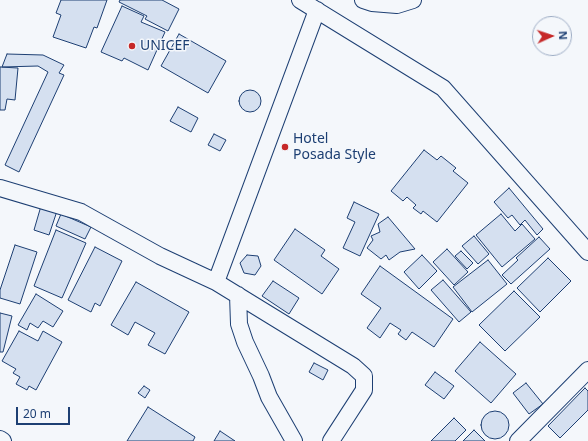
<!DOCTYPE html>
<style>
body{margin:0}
#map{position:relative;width:588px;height:441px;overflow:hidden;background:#f4f7fb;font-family:"Noto Sans",sans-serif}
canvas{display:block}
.north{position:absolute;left:532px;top:16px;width:40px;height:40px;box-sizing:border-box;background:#f4f7fb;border:1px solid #9eadc5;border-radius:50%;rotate:87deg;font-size:11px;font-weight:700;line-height:16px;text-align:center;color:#1d3f73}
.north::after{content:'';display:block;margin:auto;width:14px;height:18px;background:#c62828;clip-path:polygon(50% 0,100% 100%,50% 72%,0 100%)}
.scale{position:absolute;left:16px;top:407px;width:54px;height:18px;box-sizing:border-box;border:2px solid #1d3f73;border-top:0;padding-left:5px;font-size:12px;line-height:14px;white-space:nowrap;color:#1d3f73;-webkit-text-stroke:3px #f4f7fb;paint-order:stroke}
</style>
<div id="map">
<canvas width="588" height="441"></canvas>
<div class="north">N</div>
<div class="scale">20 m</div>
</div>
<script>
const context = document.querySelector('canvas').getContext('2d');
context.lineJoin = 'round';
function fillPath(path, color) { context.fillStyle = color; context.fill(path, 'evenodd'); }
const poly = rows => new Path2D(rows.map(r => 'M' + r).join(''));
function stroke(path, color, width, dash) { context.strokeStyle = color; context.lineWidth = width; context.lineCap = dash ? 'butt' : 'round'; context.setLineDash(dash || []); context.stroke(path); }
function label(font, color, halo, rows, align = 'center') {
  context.font = font + ' "Noto Sans",sans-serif'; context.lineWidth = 3; context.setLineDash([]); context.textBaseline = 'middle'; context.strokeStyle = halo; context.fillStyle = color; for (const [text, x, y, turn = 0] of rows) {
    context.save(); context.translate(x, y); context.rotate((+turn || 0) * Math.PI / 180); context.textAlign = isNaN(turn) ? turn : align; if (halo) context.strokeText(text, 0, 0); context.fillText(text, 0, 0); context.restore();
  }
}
const building = poly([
 [61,0,107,0,97,28,94,27,86,48,53,37,61,15,56,13,61,0],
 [120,0,162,0,179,9,168,31,145,19,147,16,119,2,120,0],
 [122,6,144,16,141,22,165,32,148,70,124,58,122,61,101,52,122,6],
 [179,34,226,61,208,93,161,66,179,34],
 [7,54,43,55,64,65,59,73,64,75,19,172,5,165,48,72,38,66,2,67,7,54],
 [0,67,18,68,15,100,7,99,5,110,0,110,0,67],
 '239 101a11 11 0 1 1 22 0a11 11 0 1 1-22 0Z',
 [178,107,198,118,191,132,170,121,178,107],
 [214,134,226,140,220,151,208,145,214,134],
 [424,150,437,160,441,156,456,168,453,171,468,183,437,222,423,211,421,214,413,208,416,205,407,197,403,201,391,191,424,150],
 [509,188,543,229,537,235,525,220,520,225,512,215,508,218,494,202,509,188],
 [354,202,379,214,360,256,343,248,355,222,347,218,354,202],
 [41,206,57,211,49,235,34,230,41,206],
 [61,214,91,227,85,239,56,226,61,214],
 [501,214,515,231,522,224,535,239,502,267,476,235,501,214],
 [388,217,415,249,400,252,389,260,386,255,381,259,367,248,373,240,371,236,380,232,378,224,388,217],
 [295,229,325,250,321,256,339,269,322,294,274,260,295,229],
 [56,230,86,243,62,298,34,286,56,230],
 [474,236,489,254,478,264,462,246,474,236],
 [539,237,550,249,511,284,502,275,518,260,516,258,539,237],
 [15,245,37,252,20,304,0,298,0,290,15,245],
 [95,247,122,261,100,306,95,303,91,312,68,300,95,247],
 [447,249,468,272,454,285,433,262,447,249],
 [461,251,473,263,467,269,455,256,461,251],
 [247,255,258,256,261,266,255,275,244,273,240,263,247,255],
 [422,255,437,271,419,289,404,272,422,255],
 [548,258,571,281,540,312,517,288,548,258],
 [488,260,507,284,472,312,453,287,488,260],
 [380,266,453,319,434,347,412,332,406,340,398,334,401,330,390,323,380,338,367,328,381,308,361,294,380,266],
 [443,280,471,312,459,322,431,290,443,280],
 [273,281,299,298,289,314,262,296,273,281],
 [136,282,189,312,165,354,148,345,155,333,135,322,128,335,111,325,136,282],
 [514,291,540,317,505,351,479,325,514,291],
 [36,294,63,311,53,327,43,321,38,328,30,323,27,330,18,325,36,294],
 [0,313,12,316,3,352,0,352,0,313],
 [19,331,38,341,43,331,62,342,36,390,29,386,27,390,16,384,20,377,13,373,16,369,2,361,19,331],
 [480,342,516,374,491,403,455,371,480,342],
 [314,363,328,370,323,380,309,372,314,363],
 [435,372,454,386,444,399,425,385,435,372],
 [526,383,543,404,529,414,513,393,526,383],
 [144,386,150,390,145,398,138,393,144,386],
 [585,388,588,391,588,410,560,438,548,426,585,388],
 [148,407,195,437,193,441,127,441,148,407],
 '481 425a14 14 0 1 1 28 0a14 14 0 1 1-28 0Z',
 [454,418,466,430,455,441,431,441,454,418],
 [474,430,485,441,463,441,474,430],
 [220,431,235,441,214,441,220,431]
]);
const street = poly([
 [300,0,443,88,588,252],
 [363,0,372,3,397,5,413,0],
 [0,188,81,212,160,256,216,282,353,366,364,376,364,390,331,441],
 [216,282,317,10],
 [238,295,239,324,245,342,261,376,269,397,294,441],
 [0,439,3,441],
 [518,441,588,370]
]);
const markers = [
 [132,46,4,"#c62828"],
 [285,147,4,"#c62828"]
];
const poiNames = [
 ["UNICEF",140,46],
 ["Hotel",293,139],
 ["Posada Style",293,155]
];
fillPath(building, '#d5e0f0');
stroke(building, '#1d3f73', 1);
stroke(street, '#1d3f73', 18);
stroke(street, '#f4f7fb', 16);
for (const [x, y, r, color] of markers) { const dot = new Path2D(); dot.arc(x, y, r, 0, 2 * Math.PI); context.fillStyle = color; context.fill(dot); stroke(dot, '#f4f7fb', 1.5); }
label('14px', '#1d3f73', '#f4f7fb', poiNames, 'left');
</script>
